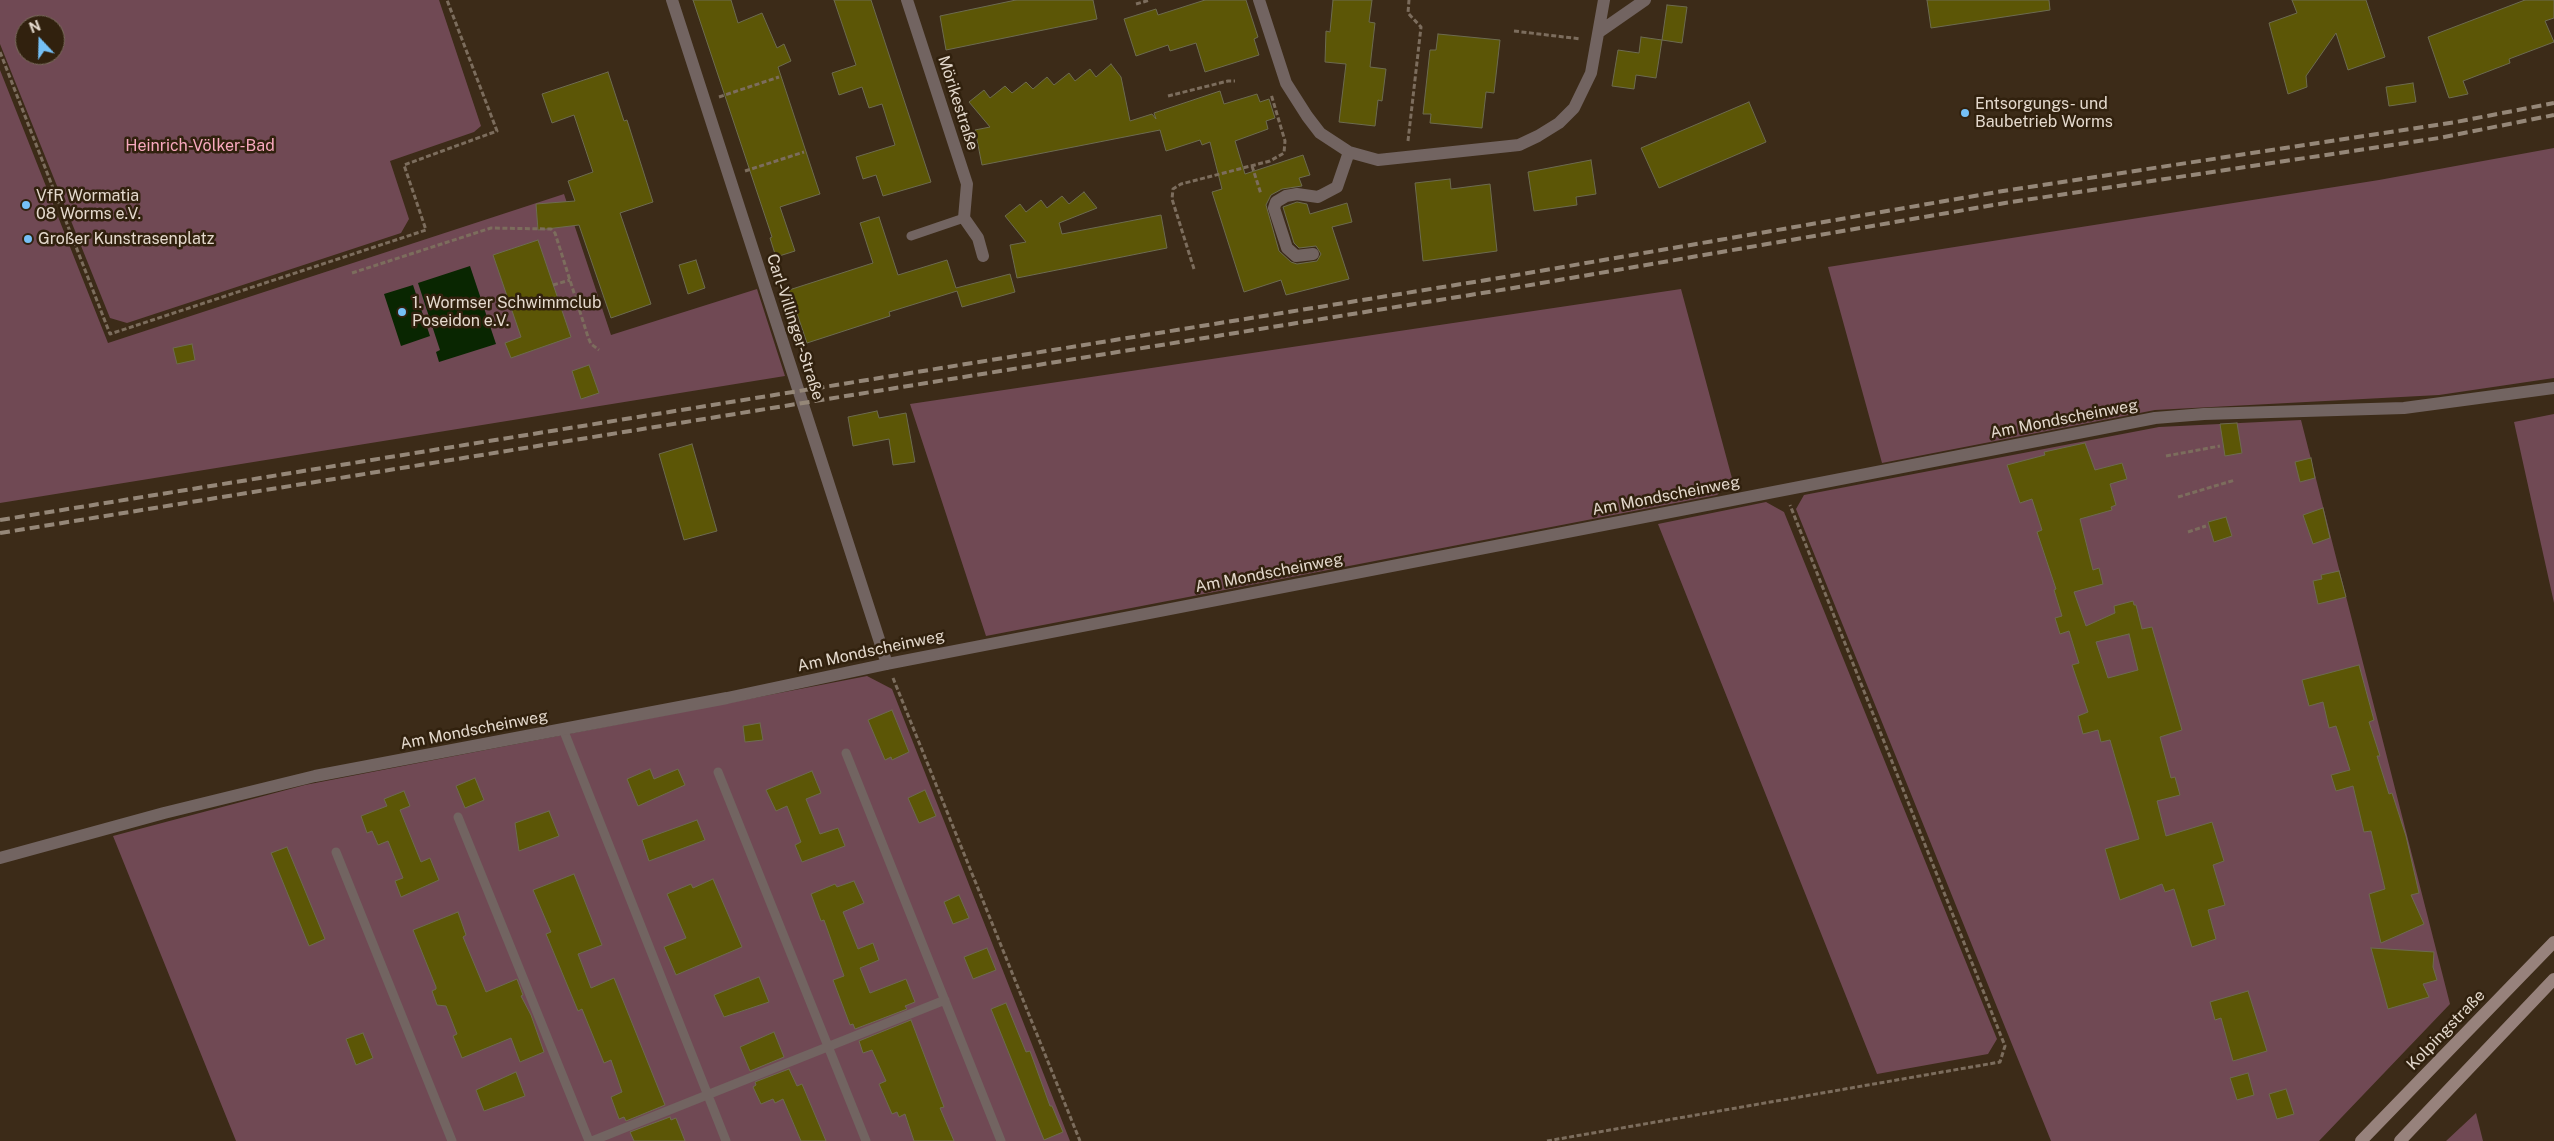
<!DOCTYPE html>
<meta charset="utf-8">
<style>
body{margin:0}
#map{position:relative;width:2554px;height:1141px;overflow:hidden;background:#3c2b18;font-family:"Public Sans",sans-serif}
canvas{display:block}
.north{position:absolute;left:15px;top:15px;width:50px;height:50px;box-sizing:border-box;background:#31210e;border:1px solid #796b5a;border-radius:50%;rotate:339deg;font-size:14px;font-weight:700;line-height:20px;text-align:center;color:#e4d9cd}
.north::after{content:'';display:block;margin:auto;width:18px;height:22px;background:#75c0f6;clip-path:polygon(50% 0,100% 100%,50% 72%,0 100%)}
</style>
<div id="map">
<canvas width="2554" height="1141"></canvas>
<div class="north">N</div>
</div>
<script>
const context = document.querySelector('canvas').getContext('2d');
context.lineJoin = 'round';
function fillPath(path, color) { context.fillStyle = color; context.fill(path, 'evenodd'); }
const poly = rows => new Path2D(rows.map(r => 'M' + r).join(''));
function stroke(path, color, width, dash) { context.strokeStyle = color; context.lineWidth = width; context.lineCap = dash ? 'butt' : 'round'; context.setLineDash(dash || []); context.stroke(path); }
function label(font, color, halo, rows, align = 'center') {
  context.font = font + ' "Public Sans",sans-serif'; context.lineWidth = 5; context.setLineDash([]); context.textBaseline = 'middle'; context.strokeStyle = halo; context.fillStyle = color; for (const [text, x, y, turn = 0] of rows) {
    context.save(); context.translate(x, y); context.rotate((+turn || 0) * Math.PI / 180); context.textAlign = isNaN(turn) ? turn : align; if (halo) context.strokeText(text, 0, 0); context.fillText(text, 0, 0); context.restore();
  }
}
const green = poly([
 [0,0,439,0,481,126,474,132,390,161,409,219,401,233,127,323,110,318,0,44],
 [25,25,55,25,55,55,25,55],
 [0,70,108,343,564,194,611,335,757,289,785,376,0,503],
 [2554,148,2554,378,2439,395,2155,410,1882,463,1828,267,2379,180],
 [1681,289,1733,482,1717,495,986,636,910,404],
 [2554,414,2554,603,2514,422],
 [2301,420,2450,1004,2319,1141,2051,1141,1796,509,1804,495,2159,427],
 [1766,502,1784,512,1997,1039,1988,1054,1877,1074,1658,524],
 [867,676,892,689,1070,1141,236,1141,113,836,305,785],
 [2476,1113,2483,1141,2446,1141]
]);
const water = poly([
 [470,266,496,344,439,362,436,352,440,350,418,283],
 [413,285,430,336,401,346,384,294]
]);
const building = poly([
 [693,0,731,0,738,23,762,13,777,48,784,44,791,61,778,67,820,194,780,207,795,251,776,257,770,238,772,237,693,0],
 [834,0,871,0,931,182,883,196,876,175,863,179,856,157,895,145,882,104,869,108,862,87,839,95,832,73,856,65,834,0],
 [1016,0,1093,0,1097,19,946,50,940,16,1016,0],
 [1205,0,1246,0,1258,37,1254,39,1259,55,1205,72,1196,43,1170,51,1168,45,1136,56,1124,19,1156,9,1158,15,1205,0],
 [1333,0,1372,0,1369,22,1375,23,1370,67,1386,69,1382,101,1378,100,1375,126,1339,122,1346,64,1325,62,1326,31,1330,32,1333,0],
 [1927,0,2049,0,2050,10,1931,28,1927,0],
 [2292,0,2366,0,2385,57,2348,70,2336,33,2306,76,2307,87,2288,94,2269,23,2297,13,2292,0],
 [2525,0,2554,0,2554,18,2545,21,2554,42,2509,59,2510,63,2463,81,2468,94,2449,98,2428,37,2525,0],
 [1667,5,1687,7,1682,43,1662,40,1667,5],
 [1438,34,1500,40,1494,93,1486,92,1482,128,1430,123,1431,114,1423,114,1430,50,1436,50,1438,34],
 [1641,37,1662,40,1656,78,1636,75,1634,89,1612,86,1618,50,1639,53,1641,37],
 [1111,64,1121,77,1130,121,1152,114,1156,119,1154,113,1220,91,1224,104,1257,94,1260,102,1269,99,1275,118,1266,121,1268,129,1235,141,1245,174,1303,155,1310,175,1299,178,1302,186,1282,189,1271,195,1266,205,1279,251,1291,262,1297,264,1317,261,1321,254,1316,246,1299,248,1294,243,1283,207,1297,202,1307,204,1310,214,1347,203,1352,222,1332,227,1349,279,1286,295,1281,280,1244,292,1212,192,1222,189,1210,142,1202,145,1200,140,1166,151,1160,130,982,165,975,130,990,127,969,102,984,90,990,98,1005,86,1012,93,1026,82,1033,89,1047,77,1054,85,1069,73,1075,81,1090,69,1096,77,1111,64],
 [608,72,624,121,627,120,653,202,620,213,651,304,611,318,579,225,538,230,536,204,575,201,568,181,593,172,574,115,552,123,542,94,608,72],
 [2413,83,2416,102,2389,106,2386,87,2413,83],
 [1749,102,1766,142,1659,188,1641,148,1749,102],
 [1591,160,1596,194,1576,197,1577,205,1534,211,1528,172,1591,160],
 [1450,179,1451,189,1490,184,1497,251,1423,261,1415,183,1450,179],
 [1084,192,1097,208,1059,223,1062,234,1161,215,1167,248,1017,278,1010,245,1026,242,1005,216,1020,204,1026,212,1041,200,1047,208,1062,196,1069,204,1084,192],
 [879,217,898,275,947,260,956,288,1010,274,1015,292,962,307,957,291,889,312,890,316,807,343,789,290,873,263,860,223,879,217],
 [538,240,571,337,511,358,505,343,521,337,493,255,538,240],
 [696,260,705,288,688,294,679,265,696,260],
 [192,344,195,360,177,364,173,348,192,344],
 [589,365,599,393,581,399,572,371,589,365],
 [877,411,879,418,906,413,915,462,893,465,889,439,853,446,848,417,877,411],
 [2237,423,2242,453,2225,456,2220,424,2237,423],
 [2085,443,2095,470,2122,463,2127,479,2110,484,2116,505,2111,507,2112,510,2080,519,2093,570,2099,568,2103,584,2074,592,2086,626,2115,613,2114,606,2133,601,2134,605,2136,605,2142,629,2152,627,2182,730,2160,737,2171,778,2175,777,2180,795,2157,801,2166,836,2212,822,2224,861,2213,865,2225,905,2208,910,2216,939,2192,947,2174,889,2165,892,2162,884,2120,900,2105,849,2139,839,2110,740,2101,742,2098,730,2083,734,2078,716,2088,712,2072,665,2079,663,2069,631,2060,634,2055,618,2062,616,2054,590,2056,589,2037,532,2042,530,2032,499,2020,503,2007,465,2045,455,2044,452,2085,443],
 [2129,634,2138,670,2108,678,2096,642,2129,634],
 [692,444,717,531,684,540,659,454,692,444],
 [2311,458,2315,478,2300,482,2295,462,2311,458],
 [2323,508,2330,538,2313,544,2303,515,2323,508],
 [2226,517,2232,536,2214,542,2208,522,2226,517],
 [2339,571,2346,597,2318,604,2313,581,2322,579,2321,575,2339,571],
 [2359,665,2374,720,2369,722,2380,756,2377,756,2389,794,2392,793,2406,836,2419,893,2411,895,2424,924,2381,943,2369,894,2385,889,2371,831,2364,832,2353,786,2336,791,2331,775,2350,770,2336,726,2329,728,2323,702,2309,706,2302,680,2359,665],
 [892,710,909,752,892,760,891,757,885,760,868,720,892,710],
 [760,723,763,740,745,742,743,726,760,723],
 [650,769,654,779,678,769,685,785,638,806,627,779,650,769],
 [812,771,821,793,806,799,820,834,838,828,845,846,802,862,795,845,801,842,787,806,776,811,766,790,812,771],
 [475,778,484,800,465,808,456,786,475,778],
 [925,790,936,816,919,823,908,798,925,790],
 [404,791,410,806,400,810,421,862,430,858,439,880,401,897,395,881,403,878,388,841,378,845,372,831,367,833,361,816,387,806,384,799,404,791],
 [549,811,559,836,519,851,515,823,549,811],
 [697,820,705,840,649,861,642,840,697,820],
 [287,847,325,939,309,946,271,853,287,847],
 [574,874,602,945,578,954,591,988,614,978,665,1105,626,1121,624,1117,619,1119,611,1097,622,1092,611,1060,604,1063,582,1009,578,1011,546,934,551,932,533,890,574,874],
 [713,879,742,947,676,975,664,947,686,938,667,894,691,884,693,888,713,879],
 [854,881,864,903,843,912,858,949,873,943,879,960,860,968,870,993,906,979,915,1002,905,1006,907,1009,855,1029,853,1024,850,1025,833,980,844,976,824,920,821,921,811,894,835,884,837,887,854,881],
 [959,895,969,918,953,924,944,902,959,895],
 [458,912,466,935,463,937,486,992,517,979,523,995,521,996,531,1015,544,1052,520,1062,511,1038,462,1058,453,1036,457,1034,446,1006,437,1005,432,991,436,989,436,987,413,930,458,912],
 [987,948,996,970,973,979,964,957,987,948],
 [2371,948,2434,952,2433,967,2437,980,2423,984,2429,997,2388,1009,2371,948],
 [759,977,769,1002,724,1017,714,995,759,977],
 [2248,991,2267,1051,2233,1061,2221,1018,2215,1020,2210,1002,2248,991],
 [1006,1003,1026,1052,1030,1051,1050,1106,1052,1106,1063,1132,1044,1140,991,1009,1006,1003],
 [911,1020,944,1107,940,1108,954,1141,914,1141,905,1114,899,1117,897,1112,892,1114,879,1084,886,1081,872,1050,863,1053,859,1041,911,1020],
 [774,1032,784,1057,750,1071,740,1047,774,1032],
 [363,1033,373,1058,356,1065,346,1039,363,1033],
 [789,1069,797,1086,802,1084,826,1141,801,1141,783,1099,775,1103,773,1099,761,1104,753,1087,756,1085,755,1082,789,1069],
 [516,1072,525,1096,484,1111,476,1090,516,1072],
 [2248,1073,2254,1095,2237,1100,2230,1078,2248,1073],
 [2286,1089,2294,1114,2277,1119,2269,1094,2286,1089],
 [670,1117,671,1120,676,1118,685,1141,634,1141,630,1132,670,1117]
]);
const path = poly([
 [1136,4,1150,0],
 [1514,31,1581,39],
 [0,52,110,334,426,230,404,165,497,131,447,0],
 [1168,96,1228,81,1235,81],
 [719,97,779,77],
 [1408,141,1421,27,1408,13,1409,0],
 [1252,166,1261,194],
 [745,171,804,152],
 [1194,269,1172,199,1173,189,1181,184,1270,161,1284,153,1285,141,1271,94],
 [352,273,491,228,551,229,555,233,588,337,591,344,599,350],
 [553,285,570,280],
 [2166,456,2220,446],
 [2178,497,2235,480],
 [2188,532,2206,526],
 [893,678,1080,1141],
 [1547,1141,2000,1062,2005,1046,1790,505]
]);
const lane = poly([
 [911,236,964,218],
 [563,729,726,1141],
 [846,753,1001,1141],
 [718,772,866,1141],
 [458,817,589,1141],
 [336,852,452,1141],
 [592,1141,945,1000]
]);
const street = poly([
 [672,0,887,664],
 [907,0,967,184,964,218,978,238,983,256],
 [1259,0,1286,83,1307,116,1320,133,1349,152,1378,160,1519,145,1538,136,1559,123,1574,108,1591,73,1604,0],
 [1599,32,1645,0],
 [1313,254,1296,256,1287,248,1274,208,1276,202,1286,196,1297,194,1318,197,1337,187,1349,152],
 [0,858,164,813,315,776,727,698,887,664,2155,418,2204,414,2404,408,2554,388]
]);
const secondary = poly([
 [2361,1141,2554,942],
 [2400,1141,2554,979]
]);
const rail = poly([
 [0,520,1505,277,2003,191,2456,122,2554,103],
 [0,533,1507,289,2005,203,2439,138,2554,115]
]);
const markers = [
 [1965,113,5,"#75c0f6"],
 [26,205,5,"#75c0f6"],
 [28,239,5,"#75c0f6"],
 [402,312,5,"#75c0f6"]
];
const streetNames = [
 ["Mörikestraße",958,103,72],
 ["Carl-Villinger-Straße",795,327,72],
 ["Am Mondscheinweg",2064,419,-11],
 ["Am Mondscheinweg",1666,496,-11],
 ["Am Mondscheinweg",1269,573,-11],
 ["Am Mondscheinweg",871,651,-12],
 ["Am Mondscheinweg",474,730,-11],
 ["Kolpingstraße",2446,1030,-46]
];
const poiNames = [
 ["Entsorgungs- und",1975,104],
 ["Baubetrieb Worms",1975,122],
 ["VfR Wormatia",36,196],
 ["08 Worms e.V.",36,214],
 ["Großer Kunstrasenplatz",38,239],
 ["1. Wormser Schwimmclub",412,303],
 ["Poseidon e.V.",412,321]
];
const parkNames = [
 ["Heinrich-Völker-Bad",200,146]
];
fillPath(green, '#704954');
fillPath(water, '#092601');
fillPath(building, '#5c5606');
stroke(building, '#6d6b50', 1);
stroke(path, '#7c6d5d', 3, [5, 2.5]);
stroke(lane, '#726461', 9);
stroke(street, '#726461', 12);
stroke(secondary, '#97827c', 12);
stroke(rail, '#958778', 4, [10, 5]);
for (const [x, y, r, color] of markers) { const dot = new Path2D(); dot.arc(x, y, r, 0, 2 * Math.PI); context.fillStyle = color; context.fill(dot); stroke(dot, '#31210e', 2); }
label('16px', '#e4d9cd', '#31210e', streetNames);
label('16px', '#e4d9cd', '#31210e', poiNames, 'left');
label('16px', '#f8a9bf', '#31210e', parkNames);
</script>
